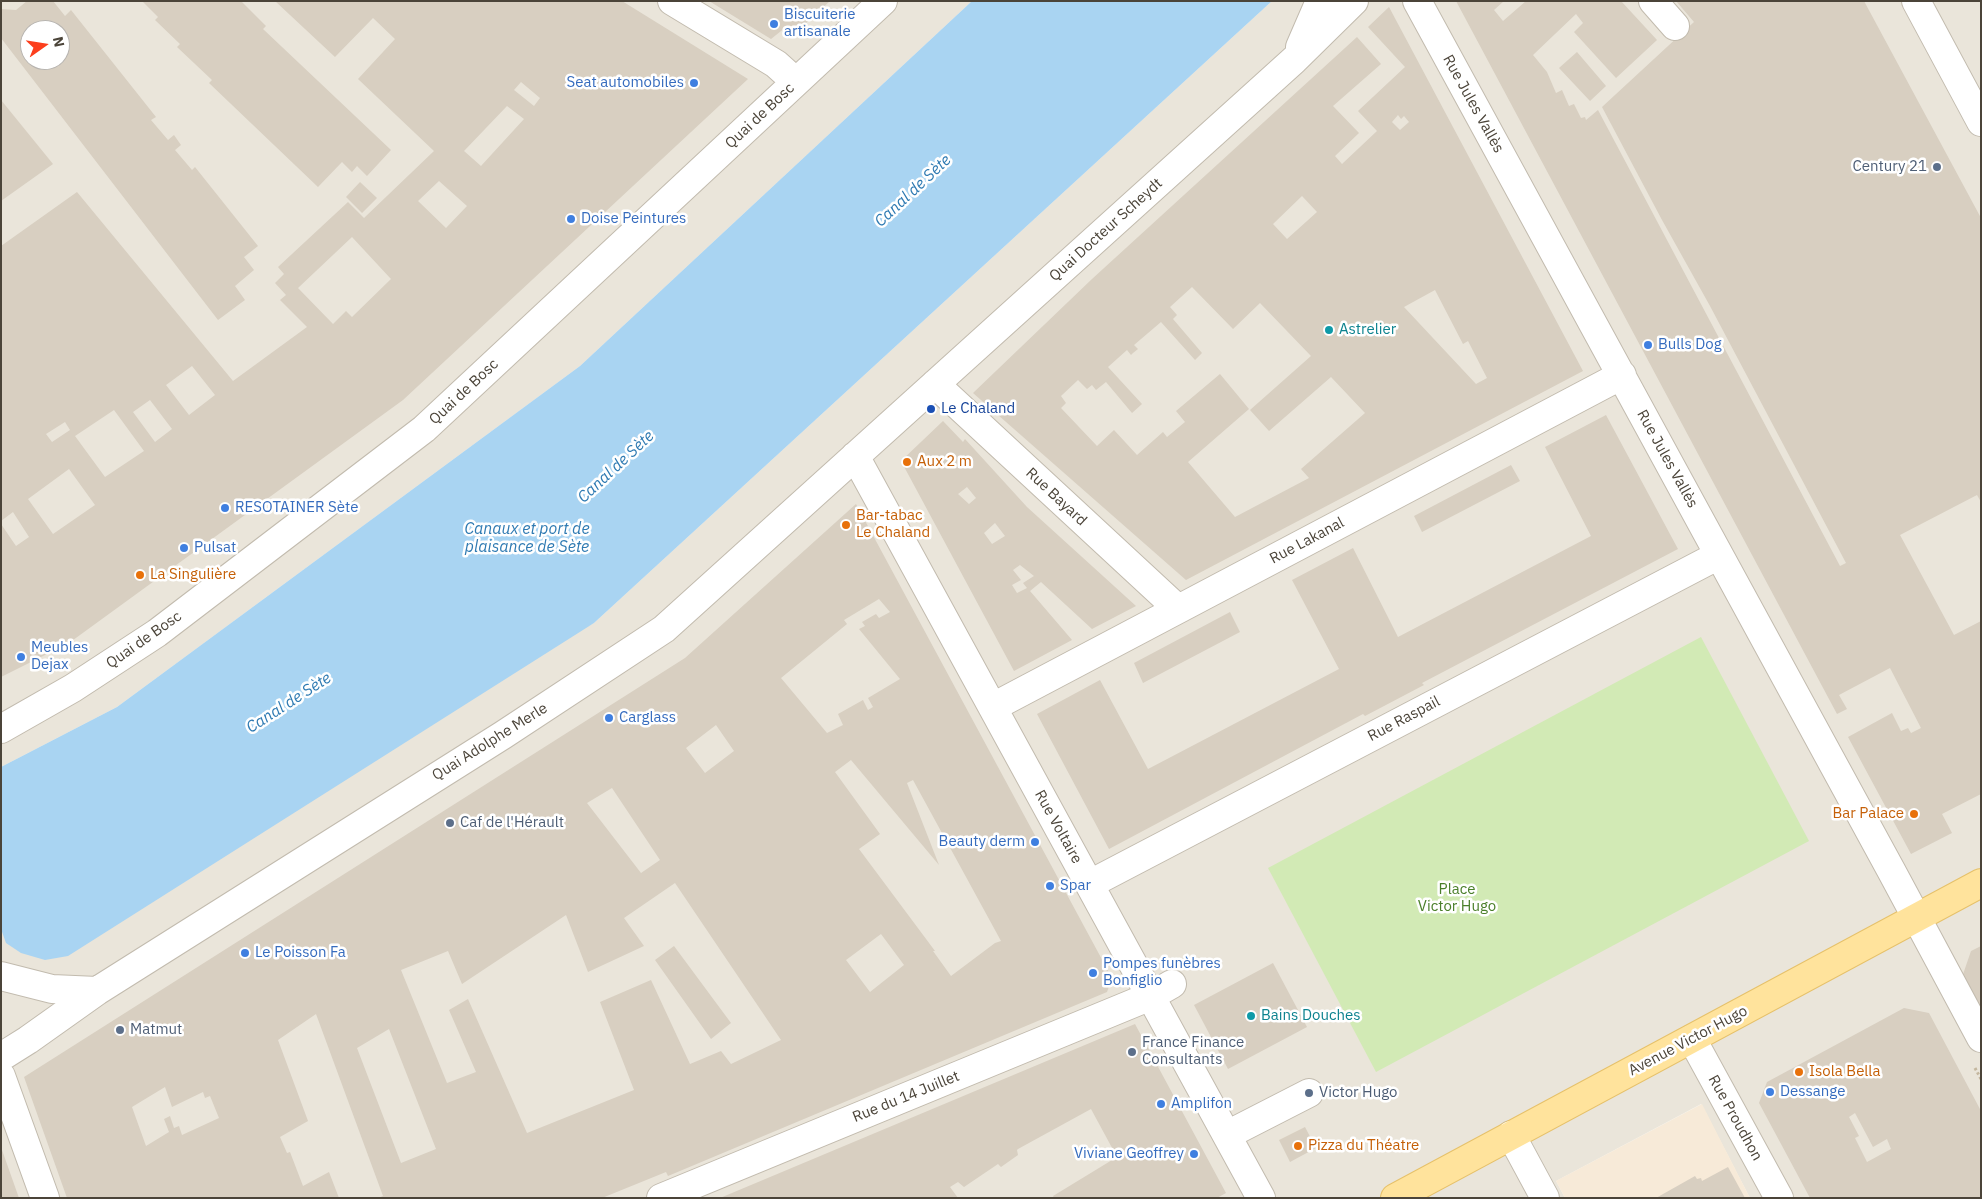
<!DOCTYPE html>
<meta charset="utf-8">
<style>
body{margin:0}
#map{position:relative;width:1982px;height:1199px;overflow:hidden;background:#f6f3ec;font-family:"IBM Plex Sans",sans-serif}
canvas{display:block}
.frame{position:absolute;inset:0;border:2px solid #4b4439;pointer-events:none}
.north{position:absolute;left:20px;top:20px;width:50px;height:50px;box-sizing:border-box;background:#fff;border:1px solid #b7b4b0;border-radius:50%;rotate:77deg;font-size:14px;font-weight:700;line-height:20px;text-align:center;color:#4b4439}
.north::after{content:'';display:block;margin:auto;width:18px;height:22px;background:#fc3f1d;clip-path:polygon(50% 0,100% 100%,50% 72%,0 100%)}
</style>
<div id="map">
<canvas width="1982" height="1199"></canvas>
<div class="frame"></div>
<div class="north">N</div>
</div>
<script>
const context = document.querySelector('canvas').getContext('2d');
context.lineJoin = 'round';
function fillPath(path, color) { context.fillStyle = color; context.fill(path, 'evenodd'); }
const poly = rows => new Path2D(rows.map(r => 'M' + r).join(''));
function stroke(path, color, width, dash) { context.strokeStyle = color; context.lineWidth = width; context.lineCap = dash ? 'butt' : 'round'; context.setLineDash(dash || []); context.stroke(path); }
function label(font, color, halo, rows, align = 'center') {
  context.font = font + ' "IBM Plex Sans",sans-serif'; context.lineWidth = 5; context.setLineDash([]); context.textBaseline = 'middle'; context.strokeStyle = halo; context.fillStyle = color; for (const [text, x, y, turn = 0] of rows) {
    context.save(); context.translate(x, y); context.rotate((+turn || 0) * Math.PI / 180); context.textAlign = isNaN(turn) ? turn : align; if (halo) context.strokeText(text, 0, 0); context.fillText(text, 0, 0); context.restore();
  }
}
const residential = poly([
 [1,1,972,1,580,366,117,707,1,767],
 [30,30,60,30,60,60,30,60],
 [1272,1,1981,1,1981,1198,1750,1198,1701,1104,1556,1181,1565,1198,1,1198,1,929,594,623]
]);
const commercial = poly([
 [1702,1104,1750,1198,1565,1198,1556,1181]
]);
const green = poly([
 [1701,637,1809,841,1376,1072,1268,868]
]);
const water = poly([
 [972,1,1272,1,594,623,68,956,45,960,21,953,6,943,1,929,1,767,117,707,580,366]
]);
const building = poly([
 [27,1,53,1,65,16,71,10,156,117,151,120,168,140,174,135,181,145,175,150,192,170,195,167,258,246,244,257,254,270,235,286,245,300,218,320,1,38,1,9,16,10],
 [30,30,60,30,60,60,30,60],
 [142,1,241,1,266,26,263,29,391,150,367,176,357,166,352,172,342,162,318,187,209,83,212,80,177,47,180,44,155,20,158,17],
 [275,1,622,1,748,79,403,400,69,643,1,677,1,524,16,546,29,537,13,512,1,521,1,246,77,192,233,381,307,327,280,300,286,295,275,283,284,274,278,267,348,202,364,218,434,151,358,79,395,39,373,18,335,57],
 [521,82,540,98,534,106,514,90],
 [507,106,524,119,481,166,464,151],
 [439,181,467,206,446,228,418,201],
 [352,237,391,279,352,317,346,311,333,324,298,288],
 [192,366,215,395,189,415,166,385],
 [150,400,172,429,155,442,133,412],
 [114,410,144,451,105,477,75,436],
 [65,422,70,430,52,442,46,434],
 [69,469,95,505,53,534,28,499],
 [709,1,830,1,794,34,786,27,771,39],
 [1456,1,1504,1,1494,10,1503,21,1526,1,1621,1,1657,40,1616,78,1574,32,1583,23,1576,14,1533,55,1547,72,1556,93,1562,90,1569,106,1574,104,1581,118,1585,117,1586,120,1598,110,1840,566,1846,563,1710,306,1662,220,1602,107,1694,22,1676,1,1864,1,1981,218,1981,502,1977,495,1900,535,1954,635,1981,621,1981,794,1942,814,1952,833,1911,854,1848,737,1892,713,1901,731,1908,728,1911,733,1921,728,1890,668,1839,695,1847,709,1837,714],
 [1389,7,1583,371,1186,580,973,393,1092,279,1357,37,1381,64,1333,106,1359,133,1335,156,1342,164,1377,131,1358,111,1405,67,1368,27],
 [1398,115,1401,119,1404,116,1409,122,1400,130,1392,122],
 [1302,196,1317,212,1287,239,1273,224],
 [1192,287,1233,329,1260,303,1311,356,1250,410,1269,431,1331,377,1365,413,1301,469,1309,478,1235,517,1188,462,1249,409,1220,374,1176,411,1185,422,1167,437,1163,432,1137,455,1114,430,1097,446,1061,408,1066,403,1061,396,1078,380,1087,389,1092,385,1096,390,1106,382,1132,413,1142,404,1108,367,1127,350,1131,355,1133,353,1138,349,1134,345,1161,322,1195,360,1202,353,1173,319,1177,315,1170,307],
 [1435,290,1463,344,1468,341,1487,378,1476,384,1404,307],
 [1577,52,1606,86,1590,101,1559,68],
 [1,100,53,164,1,201],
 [360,182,377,198,362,213,346,197],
 [1606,415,1678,549,1422,683,1424,685,1365,716,1363,714,1109,849,1037,714,1100,680,1148,769,1339,669,1292,580,1353,548,1398,637,1591,536,1545,447],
 [943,421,963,442,965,439,1027,507,1136,606,1092,629,1041,582,1030,591,1072,640,1014,671,901,461],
 [967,487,976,498,969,504,958,494],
 [995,523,1005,536,992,544,984,533],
 [1020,565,1034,576,1023,583,1027,588,1017,593,1012,585,1021,580,1013,570],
 [1511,465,1520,481,1422,532,1414,516],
 [856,504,1112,978,1107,992,668,1176,666,1172,602,1198,378,1198,383,1196,316,1014,278,1040,308,1121,280,1137,287,1153,290,1152,303,1186,329,1172,339,1198,67,1198,24,1077,685,658],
 [879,599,890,612,879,618,876,614,862,622,865,626,859,629,900,679,868,698,873,707,868,710,863,700,838,714,843,725,827,733,781,678,847,624,844,620],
 [716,725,734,751,705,773,686,748],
 [851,760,939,865,907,783,913,780,1001,941,995,943,951,976,933,951,935,951,859,849,880,834,835,772],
 [612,788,660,860,641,873,587,803],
 [675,883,781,1040,731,1064,721,1051,690,1064,651,980,600,1002,634,1090,527,1133,468,999,449,1010,476,1072,447,1083,401,970,448,951,462,984,566,915,588,972,644,946,624,918],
 [881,934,904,965,870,992,846,960],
 [389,1029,436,1149,401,1163,357,1048],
 [165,1087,172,1107,203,1092,205,1098,210,1096,219,1118,182,1135,179,1126,174,1128,170,1116,164,1119,169,1132,146,1146,132,1107],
 [1230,612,1240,632,1143,683,1134,663],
 [674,946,731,1023,711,1039,655,960],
 [1981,946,1981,1006,1972,1010,1959,986,1971,951],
 [1273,963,1307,1027,1228,1069,1194,1005],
 [1904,1008,1929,1013,1981,1111,1981,1198,1810,1198,1759,1103,1767,1082],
 [1855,1113,1873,1147,1887,1139,1891,1149,1867,1162,1855,1138,1859,1136,1849,1117],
 [1135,1024,1226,1193,1217,1198,1054,1198,1053,1196,1117,1157,1091,1109,1018,1149,1017,1150,1018,1155,1001,1167,998,1164,964,1187,958,1182,950,1187,958,1198,720,1198],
 [1305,1127,1316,1148,1290,1162,1279,1140],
 [1,1150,2,1150,19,1198,1,1198],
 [1728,1167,1745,1198,1656,1198,1695,1176,1697,1179,1701,1178,1702,1181]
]);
const path = poly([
 [1975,1068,1981,1079]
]);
const minor = poly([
 [672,1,776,64,796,82],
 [1417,1,1892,872,1981,1038],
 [1653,1,1675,26],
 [1916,1,1981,122],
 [1300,47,1320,1],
 [935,384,1178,609],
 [855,456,1261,1198],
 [993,707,1622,375],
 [1,729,73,688,157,633,424,429,883,1],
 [1090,884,1719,555],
 [1,976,52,989,97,991],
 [1692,1039,1779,1198],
 [1,1057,28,1040,97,991,503,735,664,629,1294,60,1354,1],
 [1,1076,45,1198],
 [1227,1135,1309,1093],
 [1511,1135,1545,1198],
 [661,1198,1151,996,1172,984]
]);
const major = poly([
 [1395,1198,1981,883]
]);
const markers = [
 [774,24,5,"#3f7fe0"],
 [694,83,5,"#3f7fe0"],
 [1937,167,5,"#5c6f8a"],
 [571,219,5,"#3f7fe0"],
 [1329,330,5,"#0f9aa8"],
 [1648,345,5,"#3f7fe0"],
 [931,409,5,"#1a4fb4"],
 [907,462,5,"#e8710a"],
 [225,508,5,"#3f7fe0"],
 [846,525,5,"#e8710a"],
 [184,548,5,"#3f7fe0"],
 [140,575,5,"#e8710a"],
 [21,657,5,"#3f7fe0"],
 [609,718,5,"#3f7fe0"],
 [1914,814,5,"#e8710a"],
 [450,823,5,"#5c6f8a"],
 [1035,842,5,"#3f7fe0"],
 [1050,886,5,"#3f7fe0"],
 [245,953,5,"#3f7fe0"],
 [1093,973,5,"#3f7fe0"],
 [1251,1016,5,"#0f9aa8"],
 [120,1030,5,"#5c6f8a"],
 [1132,1052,5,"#5c6f8a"],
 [1799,1072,5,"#e8710a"],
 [1770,1092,5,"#3f7fe0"],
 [1309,1093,5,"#5c6f8a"],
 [1161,1104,5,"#3f7fe0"],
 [1298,1146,5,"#e8710a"],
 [1194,1154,5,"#3f7fe0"]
];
const shopNames = [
 ["Biscuiterie",784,15],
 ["artisanale",784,32],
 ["Seat automobiles",684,83,"right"],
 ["Doise Peintures",581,219],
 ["Bulls Dog",1658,345],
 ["RESOTAINER Sète",235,508],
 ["Pulsat",194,548],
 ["Meubles",31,648],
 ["Dejax",31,665],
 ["Carglass",619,718],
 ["Beauty derm",1025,842,"right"],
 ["Spar",1060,886],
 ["Le Poisson Fa",255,953],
 ["Pompes funèbres",1103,964],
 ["Bonfiglio",1103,981],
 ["Dessange",1780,1092],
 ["Amplifon",1171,1104],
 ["Viviane Geoffrey",1184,1154,"right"]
];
const streetNames = [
 ["Rue Jules Vallès",1473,104,61],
 ["Quai de Bosc",760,116,-43],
 ["Quai Docteur Scheydt",1106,230,-42],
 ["Quai de Bosc",464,392,-43],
 ["Rue Jules Vallès",1667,459,61],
 ["Rue Bayard",1056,497,43],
 ["Rue Lakanal",1307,541,-28],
 ["Quai de Bosc",144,640,-35],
 ["Rue Raspail",1404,719,-28],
 ["Quai Adolphe Merle",490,742,-32],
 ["Rue Voltaire",1058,827,61],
 ["Avenue Victor Hugo",1688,1041,-28],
 ["Rue du 14 Juillet",906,1097,-22],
 ["Rue Proudhon",1735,1118,61]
];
const serviceNames = [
 ["Century 21",1927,167,"right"],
 ["Caf de l'Hérault",460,823],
 ["Matmut",130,1030],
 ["France Finance",1142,1043],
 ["Consultants",1142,1060],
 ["Victor Hugo",1319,1093]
];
const cultureNames = [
 ["Astrelier",1339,330],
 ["Bains Douches",1261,1016]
];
const transitNames = [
 ["Le Chaland",941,409]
];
const foodNames = [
 ["Aux 2 m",917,462],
 ["Bar-tabac",856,516],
 ["Le Chaland",856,533],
 ["La Singulière",150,575],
 ["Bar Palace",1904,814,"right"],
 ["Isola Bella",1809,1072],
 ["Pizza du Théatre",1308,1146]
];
const parkNames = [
 ["Place",1457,890],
 ["Victor Hugo",1457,907]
];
const waterNames = [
 ["Canal de Sète",913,191,-43],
 ["Canal de Sète",616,467,-43],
 ["Canaux et port de",527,529],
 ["plaisance de Sète",527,547],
 ["Canal de Sète",289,703,-33]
];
fillPath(residential, '#eae5da');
fillPath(commercial, '#f7ead8');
fillPath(green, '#d2eab5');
fillPath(water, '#a9d4f2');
fillPath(building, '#d8cfc1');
stroke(minor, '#c2bbae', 30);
stroke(major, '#e6c16a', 30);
stroke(path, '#c4b79f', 3, [2.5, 2.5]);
stroke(minor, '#fff', 28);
stroke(major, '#ffe39c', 28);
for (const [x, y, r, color] of markers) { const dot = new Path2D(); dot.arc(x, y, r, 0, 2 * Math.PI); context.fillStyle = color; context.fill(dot); stroke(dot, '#fff', 2); }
label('15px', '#366cbe', '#fff', shopNames, 'left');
label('15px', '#4b4439', '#fff', streetNames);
label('15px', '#4e5e75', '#fff', serviceNames, 'left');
label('15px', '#0d838f', '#fff', cultureNames, 'left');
label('15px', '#164399', '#fff', transitNames, 'left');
label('15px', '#c56008', '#fff', foodNames, 'left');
label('15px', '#4a7f2a', '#fff', parkNames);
label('italic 16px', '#2e7ab2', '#fff', waterNames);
</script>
